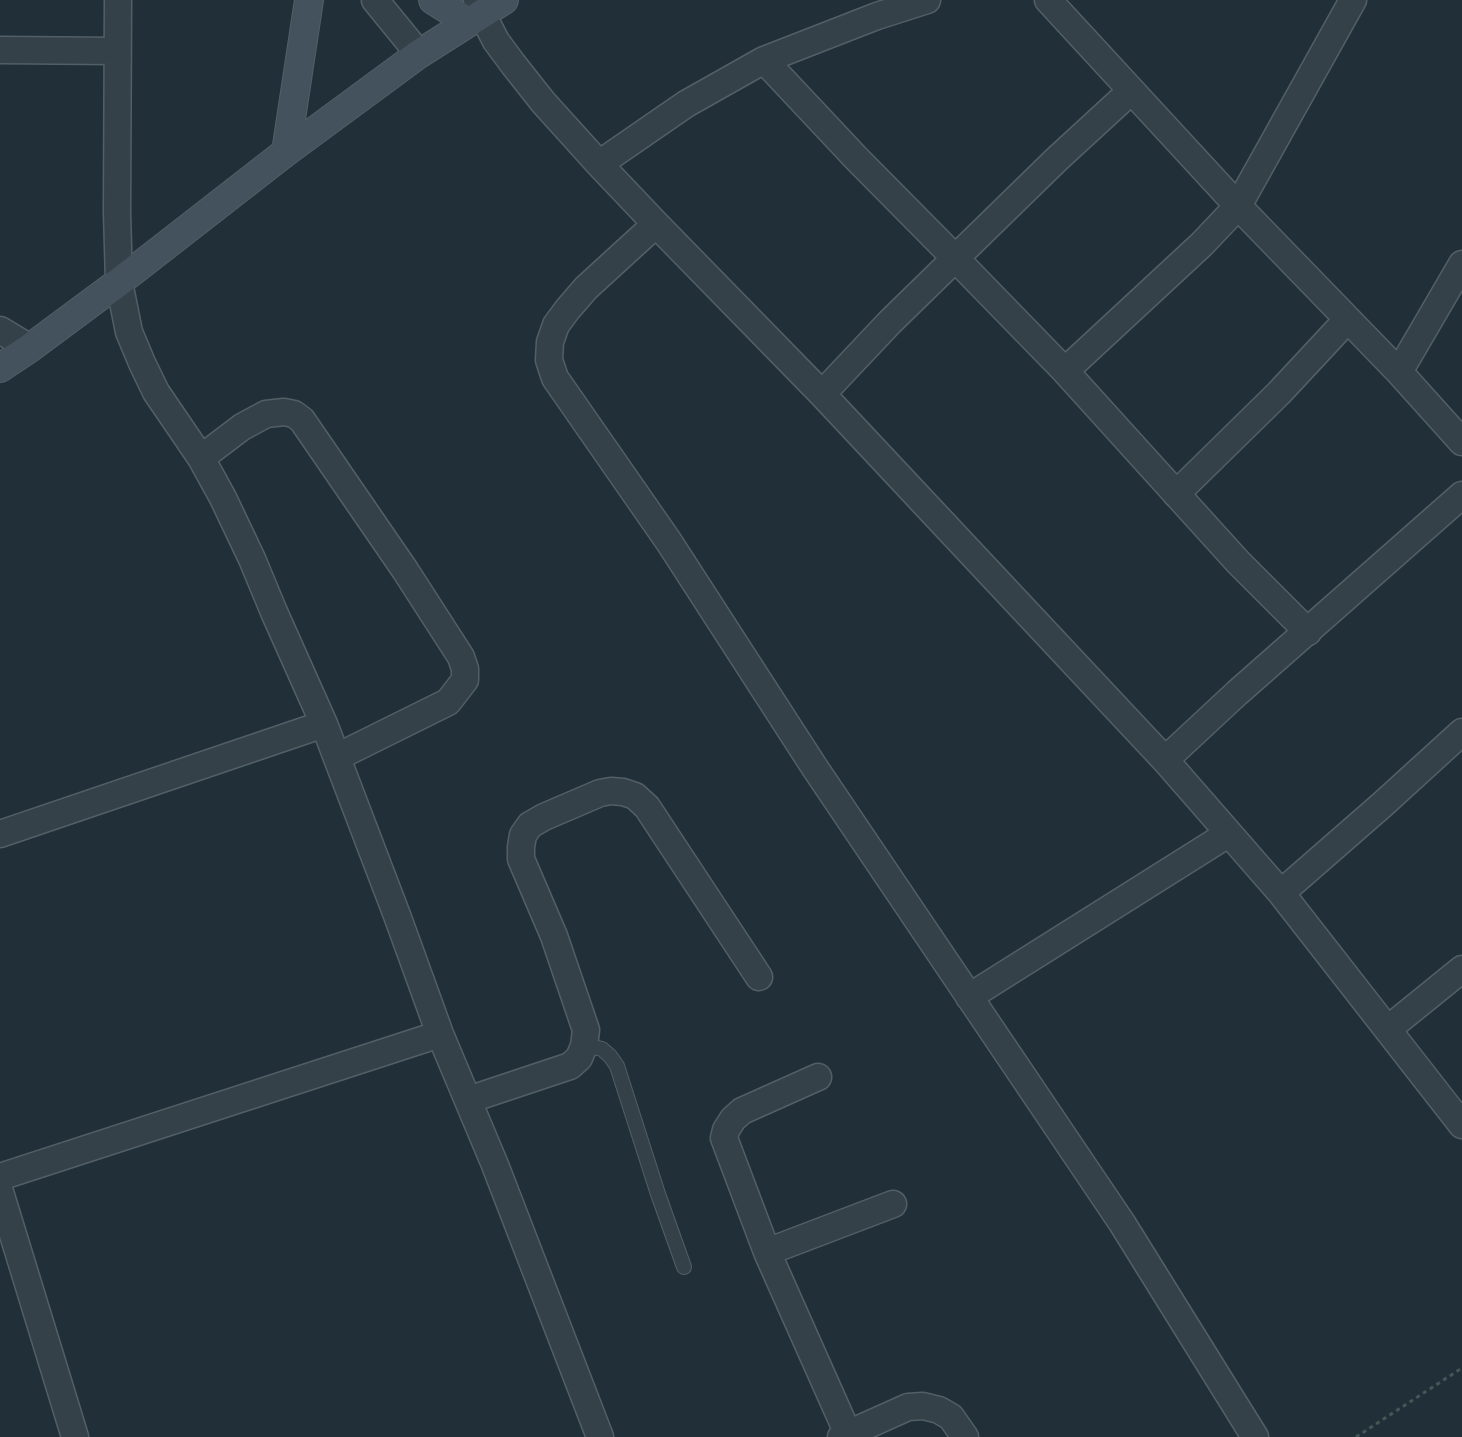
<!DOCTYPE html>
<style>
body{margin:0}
canvas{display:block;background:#213038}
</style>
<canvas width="1462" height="1437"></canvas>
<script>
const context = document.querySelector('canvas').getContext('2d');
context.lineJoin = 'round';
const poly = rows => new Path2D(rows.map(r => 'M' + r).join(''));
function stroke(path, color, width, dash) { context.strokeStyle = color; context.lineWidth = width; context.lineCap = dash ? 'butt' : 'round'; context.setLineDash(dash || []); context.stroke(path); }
const path = poly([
 [1356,1437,1462,1368]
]);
const lane = poly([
 [584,1046,593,1047,602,1049,610,1056,617,1066,658,1194,684,1267]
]);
const street = poly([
 [118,0,117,212,119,282,129,332,142,363,156,392,201,458,223,498,252,559,274,612,324,724,398,918,440,1034,495,1165,600,1437],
 [375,0,419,54],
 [477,0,482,14,496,41,513,64,543,102,599,164,656,224,822,394,1165,760,1281,893,1462,1125],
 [1048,0,1238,206,1399,372,1462,442],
 [0,50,117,51],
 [764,60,857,159,955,258,1065,371,1238,562,1308,632],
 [599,164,686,104,764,60,877,16,927,0],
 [656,224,586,288,567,310,556,325,550,342,549,360,555,378,669,542,815,768,1122,1223,1255,1437],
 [0,330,30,348],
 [1065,371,1202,244,1238,206,1353,0],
 [1399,372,1462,264],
 [822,394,890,322,1057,159,1131,91],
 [201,458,242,427,266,414,284,412,294,414,302,420,405,570,461,657,465,669,465,680,448,702,337,757],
 [1176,494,1279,393,1347,320],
 [1165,760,1237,693,1462,495],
 [0,834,324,724],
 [1281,893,1383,804,1462,732],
 [969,997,1228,834],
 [1388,1029,1462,969],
 [818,1077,742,1111,733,1119,726,1130,724,1138,767,1252,848,1434],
 [468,1100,570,1066,579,1058,584,1046,586,1030,554,936,521,859,521,847,523,835,530,825,544,817,600,793,611,791,623,792,635,796,647,807,759,977],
 [0,1177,440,1034],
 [0,1192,75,1437],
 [767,1252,893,1204],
 [841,1437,908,1407,923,1406,939,1410,951,1417,965,1437]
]);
const secondary = poly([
 [433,0,468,22],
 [286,152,309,0],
 [0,368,30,348,119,282,286,152,419,54,504,0]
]);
stroke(lane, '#525f66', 16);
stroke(street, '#525f66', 29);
stroke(secondary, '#525f66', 30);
stroke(path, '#435856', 3, [4, 4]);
stroke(lane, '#354149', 14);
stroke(street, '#354149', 26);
stroke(secondary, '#43525c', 28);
</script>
